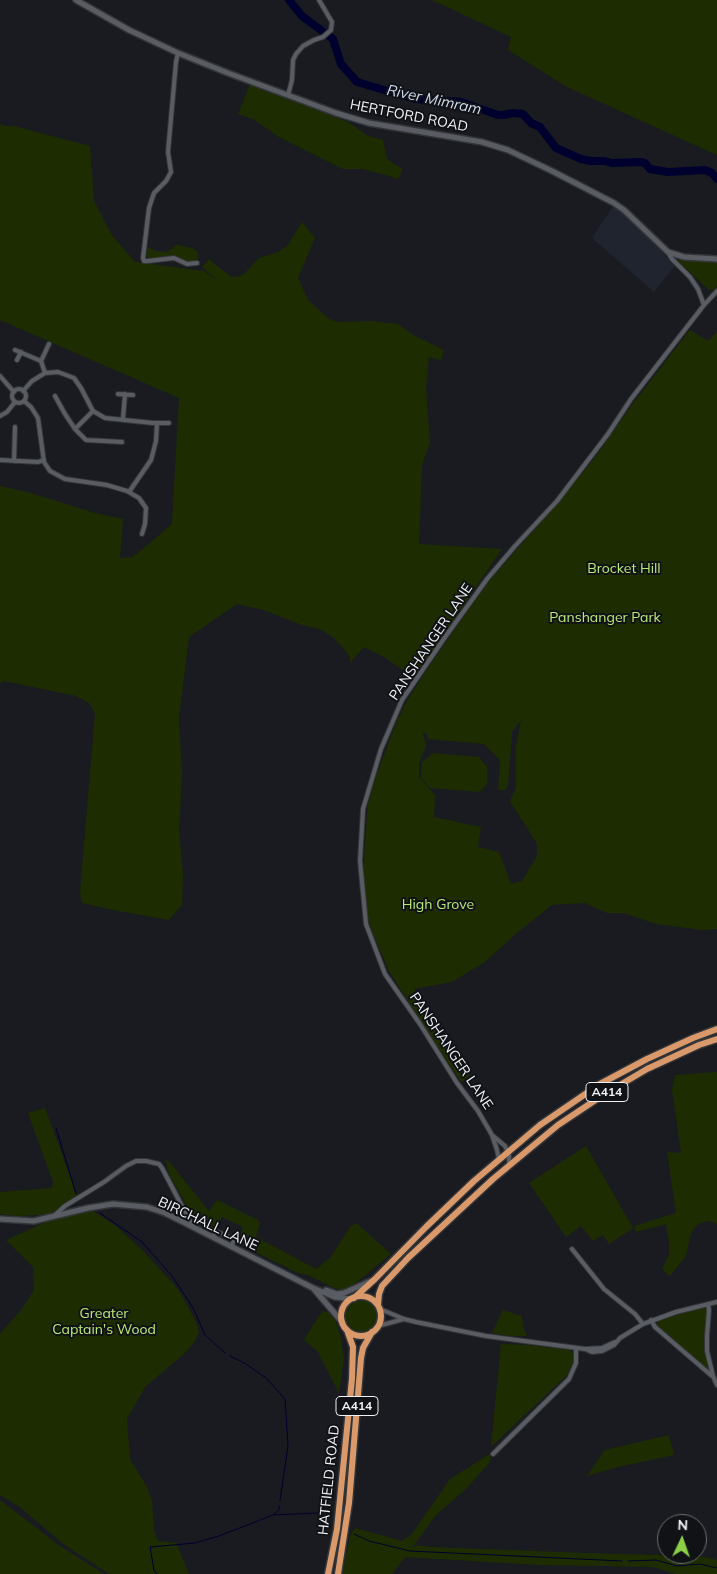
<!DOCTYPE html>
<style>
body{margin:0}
#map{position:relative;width:717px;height:1574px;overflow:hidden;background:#191b20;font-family:Mulish,sans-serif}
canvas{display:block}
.north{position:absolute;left:657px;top:1514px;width:50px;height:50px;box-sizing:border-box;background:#101216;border:1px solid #6a6c6f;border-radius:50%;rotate:3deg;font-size:14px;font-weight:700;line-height:20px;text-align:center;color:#f0f2f5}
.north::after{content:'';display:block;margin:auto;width:18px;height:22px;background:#8cce45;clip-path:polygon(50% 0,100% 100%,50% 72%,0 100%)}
</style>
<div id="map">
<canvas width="717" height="1574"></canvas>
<div class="north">N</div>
</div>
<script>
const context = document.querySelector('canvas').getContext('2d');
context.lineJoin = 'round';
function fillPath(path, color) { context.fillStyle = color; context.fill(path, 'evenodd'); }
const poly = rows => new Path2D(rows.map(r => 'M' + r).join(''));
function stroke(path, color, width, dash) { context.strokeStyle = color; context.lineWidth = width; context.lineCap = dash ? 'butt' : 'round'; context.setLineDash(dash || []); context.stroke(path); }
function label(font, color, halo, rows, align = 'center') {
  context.font = font + ' Mulish,sans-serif'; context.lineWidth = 4; context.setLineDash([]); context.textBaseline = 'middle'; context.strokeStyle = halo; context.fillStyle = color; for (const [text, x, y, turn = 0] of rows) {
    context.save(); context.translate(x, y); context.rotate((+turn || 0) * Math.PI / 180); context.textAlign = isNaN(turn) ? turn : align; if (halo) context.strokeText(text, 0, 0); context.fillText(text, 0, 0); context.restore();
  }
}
const built = poly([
 [613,206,625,215,675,266,654,292,592,238]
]);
const green = poly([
 [432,0,717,0,717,155,567,87,508,50,511,37],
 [250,85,348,122,368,136,383,140,387,159,402,169,399,179,363,169,343,169,279,137,253,119,238,114],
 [0,124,4,126,14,126,90,146,94,201,111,234,135,262,204,271,218,281,202,267,209,259,218,267,232,277,237,277,244,274,259,258,278,252,288,245,302,222,315,238,298,278,308,300,329,319,338,322,370,321,398,324,413,335,444,350,441,360,429,357,426,387,430,443,422,465,419,544,502,549,414,678,384,657,364,647,350,663,350,657,344,649,334,638,322,630,299,624,264,610,237,604,189,637,179,718,182,773,179,830,183,875,182,905,169,920,118,911,82,903,80,892,95,714,89,703,76,696,4,681,0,683,0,486,31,493,95,513,123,519,120,558,132,557,145,547,172,524,179,398,0,320],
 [178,244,181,246,192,248,198,252,197,261,187,262,175,255,148,259,146,255,147,247,156,251,167,252],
 [677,260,717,261,717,286,714,289,709,290],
 [690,330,708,341,717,332,717,929,702,930,656,924,624,913,607,913,585,903,552,905,519,931,485,962,452,982,414,989,472,1078,461,1082,434,1042,388,969,369,924,364,895,363,874,368,803,376,776,397,721,408,699,432,662,486,585,519,547,556,506,596,456,635,401],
 [521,720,516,747,516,788,510,801,537,844,537,856,522,881,511,884,499,852,478,847,481,827,434,817,435,795,419,777,419,763,426,746,423,733,427,734,428,739,484,744,500,760,498,790,505,790,508,786,512,732],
 [433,753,479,757,487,767,487,784,480,792,430,788,421,778,422,762],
 [717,1072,717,1224,708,1221,700,1223,696,1226,691,1233,686,1256,670,1276,662,1269,669,1255,669,1243,666,1224,636,1232,634,1226,676,1213,667,1152,681,1153,672,1090,675,1075],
 [45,1108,78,1198,56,1214,16,1216,0,1214,0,1192,52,1188,53,1182,28,1113],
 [586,1146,633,1228,609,1244,603,1235,593,1241,581,1226,566,1237,529,1183],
 [167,1159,209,1211,217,1200,258,1220,260,1223,256,1237,316,1269,331,1257,350,1227,356,1223,391,1254,351,1287,343,1290,334,1288,310,1276,296,1272,237,1243,243,1227,222,1217,213,1232,195,1220,169,1174,166,1162],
 [91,1210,116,1226,143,1251,178,1289,195,1320,199,1331,195,1341,184,1354,145,1387,127,1419,130,1459,147,1487,152,1501,154,1530,158,1541,176,1543,189,1574,109,1574,62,1543,21,1508,0,1495,0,1334,21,1310,34,1290,33,1267,6,1240,51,1220],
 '345 1316a16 16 0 1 1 32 0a16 16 0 1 1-32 0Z',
 [705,1307,707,1308,708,1311,705,1346,708,1371,659,1328,657,1324,658,1320,662,1319],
 [503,1310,522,1316,523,1327,527,1336,510,1336,492,1333],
 [323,1311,328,1312,334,1318,340,1334,344,1358,339,1393,318,1352,304,1340,320,1314],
 [501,1344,529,1345,570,1350,574,1355,575,1358,567,1375,491,1447],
 [669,1435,674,1455,618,1467,587,1476,605,1450],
 [491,1453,490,1462,466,1489,436,1515,412,1548,417,1545,430,1547,585,1553,660,1555,682,1558,704,1557,717,1560,717,1574,676,1574,653,1567,539,1565,405,1557,392,1574,342,1574,350,1536,355,1528,402,1541,412,1534,450,1479],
 [0,1500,60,1546,104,1574,0,1574]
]);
const stream = poly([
 [56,1128,76,1194],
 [100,1213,142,1242,172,1276,193,1308,205,1335,225,1353],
 [230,1356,246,1364,266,1378,285,1399,288,1446,280,1500],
 [279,1506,279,1510,273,1515,318,1513,327,1520],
 [354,1534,369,1541,410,1551,622,1561],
 [628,1561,656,1560,677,1566,700,1564,717,1568],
 [157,1574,154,1570,150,1547,195,1543,219,1536,273,1515]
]);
const river = poly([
 [289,0,302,16,333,39,341,64,357,82,415,99,461,102,498,115,503,115,513,113,523,114,531,123,540,127,556,148,581,159,591,161,605,161,612,163,640,162,645,163,650,169,668,172,705,170,712,173,717,179]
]);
const minor = poly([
 [178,53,176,62,168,152,171,172,166,181,154,193,149,208,143,258,144,261,148,261,174,258,187,264,197,263],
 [288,95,292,80,293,60,296,54,303,46,314,40,323,37,331,30,332,22,319,0],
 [668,252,672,259,690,277,698,289,704,305],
 [15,350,41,361,45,373],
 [17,360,21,352],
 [41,361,49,344],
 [0,376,14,392],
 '12 396a7 7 0 1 1 14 0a7 7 0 1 1-14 0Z',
 [23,391,32,381,45,373,58,372,74,378,81,388,93,411,105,418,153,423,169,423],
 [118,394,133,395],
 [55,396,65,414,75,429,86,440,122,442],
 [24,401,31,407,38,418,44,462,50,471,65,479,107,485,127,491,139,498,146,508,145,524,142,534],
 [0,416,7,412,15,402],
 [123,419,125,394],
 [75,429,93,411],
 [0,460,38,462,44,460],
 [14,461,15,427],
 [129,492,151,460,156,441,157,423],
 [492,1135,505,1146,509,1155,509,1166],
 [499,1159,497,1150,492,1135,478,1111,457,1083,420,1024,385,974,366,924,360,861,363,809,381,749,402,700,443,640,487,579,515,546,557,501,608,434,631,399,704,305,717,291],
 [55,1215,65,1206,104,1182,126,1166,136,1161,146,1161,159,1164,162,1168,193,1227],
 [213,1237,215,1232,218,1232,231,1238,233,1241,232,1247],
 [572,1249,604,1289,635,1314,643,1324],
 [708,1304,709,1310,707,1336,707,1351,713,1376,717,1385],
 [380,1309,404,1319,416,1322,486,1336,585,1349,602,1348,615,1342],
 [651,1320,655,1327,712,1376],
 [378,1326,404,1319],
 [585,1349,592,1352,602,1351,614,1345,620,1338,643,1324,676,1312,717,1302],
 [493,1454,569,1379,576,1363,576,1348]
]);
const secondary = poly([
 [76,0,129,30,178,53,228,73,336,113,369,123,482,142,508,150,552,171,614,203,624,210,668,252,684,257,717,259],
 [0,1219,34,1221,88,1208,113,1204,147,1207,165,1213,193,1227,313,1288,335,1297,350,1299],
 [313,1288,343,1323],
 [326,1290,337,1294,344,1293,371,1281]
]);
const trunk = poly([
 '341 1316a20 20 0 1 1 40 0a20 20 0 1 1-40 0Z',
 [354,1298,375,1279,426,1227,474,1181,540,1125,600,1084,647,1059,693,1038,717,1029],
 [378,1305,379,1294,382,1286,408,1258,493,1179,558,1125,603,1095,647,1069,699,1045,717,1039],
 [328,1574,337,1529,352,1379,353,1347,347,1330],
 [338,1574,349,1503,361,1358,363,1348,372,1332]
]);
const shields = [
 [607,1092,42],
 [357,1406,42]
];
const shieldNames = [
 ["A414",607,1092],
 ["A414",357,1406]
];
const streetNames = [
 ["HERTFORD ROAD",409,116,11],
 ["PANSHANGER LANE",431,642,-56],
 ["PANSHANGER LANE",451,1051,56],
 ["BIRCHALL LANE",208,1224,25],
 ["HATFIELD ROAD",329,1480,-84]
];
const parkNames = [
 ["Brocket Hill",624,569],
 ["Panshanger Park",605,618],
 ["High Grove",438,905],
 ["Greater",104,1314],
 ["Captain's Wood",104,1330]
];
const waterNames = [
 ["River Mimram",434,100,12]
];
fillPath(built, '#1f242e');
fillPath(green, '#1d2d01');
stroke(stream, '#00002e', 1);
stroke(river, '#00002e', 8);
stroke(minor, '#343538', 6);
stroke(secondary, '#343538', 8);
stroke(trunk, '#343538', 9);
stroke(minor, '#595c62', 4);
stroke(secondary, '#595c62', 5);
stroke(trunk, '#d9996a', 6);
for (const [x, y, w] of shields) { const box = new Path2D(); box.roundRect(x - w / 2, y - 9.5, w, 19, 4); context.fillStyle = '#101216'; context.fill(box); stroke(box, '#f0f2f5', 1); }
label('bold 12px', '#f0f2f5', null, shieldNames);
label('14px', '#f0f2f5', '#101216', streetNames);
label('14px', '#baea76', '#101216', parkNames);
label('italic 15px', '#cedbee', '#101216', waterNames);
</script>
